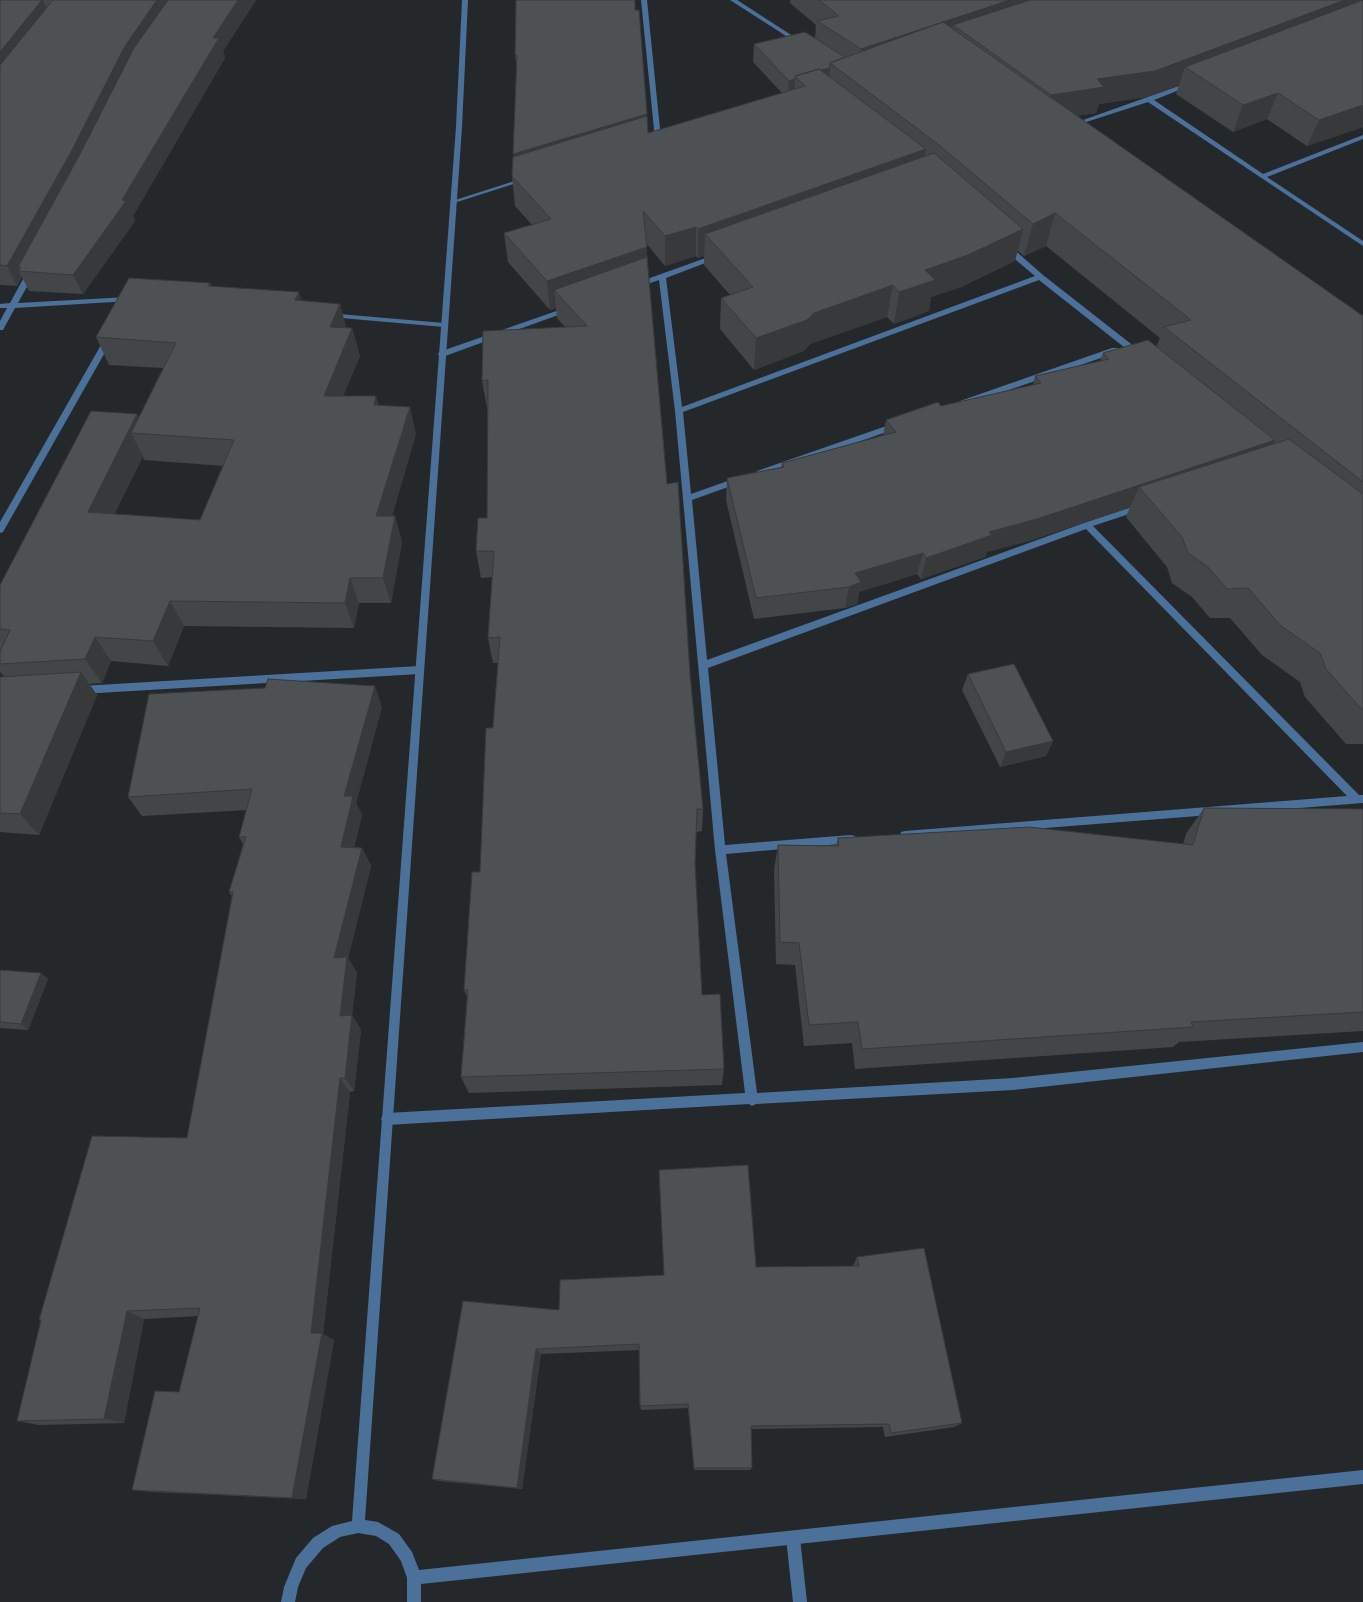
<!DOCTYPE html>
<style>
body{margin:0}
canvas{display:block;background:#25282a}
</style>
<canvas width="1363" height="1602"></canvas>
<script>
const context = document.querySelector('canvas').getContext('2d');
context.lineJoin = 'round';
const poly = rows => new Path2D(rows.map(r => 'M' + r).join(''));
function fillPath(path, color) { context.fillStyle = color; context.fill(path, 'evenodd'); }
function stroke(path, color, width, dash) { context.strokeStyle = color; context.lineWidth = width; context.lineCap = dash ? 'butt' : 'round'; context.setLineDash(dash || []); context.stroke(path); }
const minor = poly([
 [641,0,647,0,661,139,658,141,655,139,641,0],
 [730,0,737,0,802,42,797,43,730,0],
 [1190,82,1193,84,1192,85,1154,100,1263,174,1363,135,1363,139,1267,177,1363,241,1363,246,1148,102,1074,126,1069,125,1190,82],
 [524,178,529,179,454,203,449,202,524,178],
 [1004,246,1010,246,1043,275,1140,351,1140,355,1134,355,1039,280,683,412,691,494,739,477,743,480,742,482,692,500,707,660,1084,523,1141,504,1144,505,1144,509,1093,526,1359,795,1363,795,1363,803,905,839,901,838,900,835,901,832,905,831,1347,796,1086,529,708,668,725,845,851,835,855,836,856,839,855,842,851,843,726,854,757,1093,1013,1078,1363,1042,1363,1052,1013,1090,756,1104,752,1106,749,1104,387,1125,383,1123,381,1119,383,1115,387,1113,745,1093,715,850,675,411,659,280,639,287,636,287,636,283,714,255,721,257,666,278,682,407,1035,276,1004,250,1004,246],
 [28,270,34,270,35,272,18,303,129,297,133,299,129,301,15,308,3,330,0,330,0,321,7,308,0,308,0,304,10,303,28,270],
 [565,308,568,308,572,310,445,356,439,356,438,354,439,352,565,308],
 [327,313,444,323,448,325,444,327,330,317,327,317,327,313],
 [105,338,108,338,112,340,3,532,0,533,0,522,105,338],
 [1112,348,1118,348,1119,350,1118,352,966,405,963,406,959,403,960,401,1112,348],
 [895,423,898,424,898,428,763,475,757,475,756,473,757,471,895,423],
 [419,666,424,670,419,674,81,694,76,690,81,686,419,666],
 [793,1531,798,1533,800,1538,807,1602,793,1602,786,1538,788,1533,793,1531]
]);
const tertiary = poly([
 [462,0,468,0,462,127,365,1520,378,1522,399,1534,412,1552,419,1570,1363,1470,1363,1484,421,1584,421,1602,407,1602,407,1578,401,1561,389,1544,376,1536,358,1533,340,1537,323,1548,306,1568,298,1587,295,1602,281,1602,284,1587,296,1558,313,1538,332,1526,352,1521,456,127,462,0]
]);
const wall = poly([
 [0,0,256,0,223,51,225,58,133,216,135,221,83,294,29,291,22,277,17,286,0,285],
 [790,0,1363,0,1363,127,1307,146,1267,119,1233,132,1176,94,1179,85,1146,97,1099,104,1096,113,1077,116,1363,316,1363,744,1346,744,1305,697,1300,682,1262,655,1230,618,1210,618,1192,597,1172,583,1167,567,1126,517,1130,507,1029,541,987,552,985,557,921,579,917,574,859,592,857,604,845,608,754,619,726,500,727,478,781,467,782,463,883,435,886,420,941,406,1033,385,1035,376,1100,361,1103,353,1156,347,1160,338,1046,246,1024,256,1017,250,1015,261,961,287,931,297,929,311,894,324,887,317,810,344,804,351,754,370,720,329,721,298,730,295,704,265,704,256,698,258,696,256,665,266,646,243,667,484,690,674,703,809,702,831,696,832,695,865,702,995,724,1069,722,1085,469,1093,461,1077,467,997,464,990,480,872,498,663,493,663,488,638,492,577,481,578,476,551,487,518,488,408,487,408,482,381,565,327,557,318,556,308,550,310,508,262,504,233,532,225,515,206,512,176,514,156,517,70,515,55,635,10,639,10,648,133,782,93,753,62,754,44,815,38,816,25,790,3],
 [210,283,212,287,301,301,340,304,346,328,352,328,360,356,343,396,376,396,379,406,416,434,392,516,395,516,402,542,391,603,359,603,354,628,184,626,168,666,111,661,102,683,89,684,97,695,39,835,0,832,0,677,4,676,0,672,0,585,137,414,139,418,163,368,109,365,96,337],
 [143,456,144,460,224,466,200,520,114,514],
 [968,674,1053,741,1046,756,1000,767,962,690],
 [382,707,356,803,362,815,354,847,362,848,371,866,348,958,357,973,352,1015,361,1030,354,1091,350,1092,323,1334,334,1340,306,1499,151,1492,132,1490,179,1392,198,1316,144,1319,124,1423,39,1425,17,1421,41,1321,39,1320,187,1138,232,896,229,892,243,844,239,837,247,810,142,816,128,797],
 [1204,808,1363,809,1363,1031,1179,1042,1173,1047,855,1069,852,1043,804,1046,795,965,776,964,774,870,778,845,836,845,838,838,1183,844,1186,834],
 [0,970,41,973,48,979,28,1030,0,1028],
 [857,1257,962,1423,954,1427,885,1437,883,1427,751,1429,752,1468,750,1470,694,1470,688,1408,641,1410,640,1406,639,1350,541,1354,522,1489,439,1481,432,1479,559,1310,664,1275,756,1267,853,1266]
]);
const shadedWall = poly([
 [42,0,43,0,50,19,0,83,0,52],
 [157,0,177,0,21,267,18,267,20,271,18,271,22,277,17,286,7,266,125,46],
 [238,0,256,0,223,51,225,58,133,216,135,221,83,294,73,275,122,200,213,38],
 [1010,0,1082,0,953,25,949,44,858,75,861,49],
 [1345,0,1363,0,1363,15,1185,67,1179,85,1146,97,1099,104,1096,113,1045,121,1051,95,1097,79],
 [830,68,828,86,805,86,798,78],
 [795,79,794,97,788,99,789,81],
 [1278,93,1267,119,1233,132,1243,105],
 [1363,105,1363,127,1307,146,1319,120],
 [647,114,647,138,516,179,513,154],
 [926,149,921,178,705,234,704,256,698,258,698,229],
 [1055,213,1046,246,1024,256,1033,224],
 [696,227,696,256,665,266,665,236],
 [1023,229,1015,261,961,287,931,297,929,311,894,324,899,292,925,270],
 [647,247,647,276,554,290,556,308,550,310,547,281],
 [893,285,887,317,810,344,804,351,754,370,756,338,814,313],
 [299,292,307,320,295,300],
 [340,304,347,331,330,327],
 [352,328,360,356,332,423,324,396],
 [376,396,383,423,374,405],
 [410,407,416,434,384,542,376,516],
 [137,414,147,434,131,433,143,456,103,538,88,512],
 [1275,440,1263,462,1139,487,1130,507,1029,541,987,552,985,557,921,579,926,558,989,532],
 [395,516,402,542,391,603,383,578],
 [923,553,917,574,859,592,857,604,845,608,849,587,855,573],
 [350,578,359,603,354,628,345,603],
 [170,601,184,626,168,666,153,641],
 [95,637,111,661,102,683,85,659],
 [81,672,97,695,39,835,20,814],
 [375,686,382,707,356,803,362,815,350,865,341,847,344,796],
 [1053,741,1046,756,1000,767,1006,752],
 [362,848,371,866,348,958,357,973,350,1031,340,1016,334,958],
 [41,973,48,979,28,1030,21,1024],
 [352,1015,361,1030,354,1091,345,1078],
 [340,1078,350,1092,323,1334,334,1340,306,1499,292,1498],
 [127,1311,144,1319,124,1423,104,1419],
 [536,1349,541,1354,522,1489,517,1488]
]);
const building = poly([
 [0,0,42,0,0,52,0,0],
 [53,0,157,0,125,46,71,152,7,266,0,265,0,65,53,0],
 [168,0,238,0,213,38,219,38,122,200,126,201,73,275,18,271,21,267,18,267,80,154,134,48,168,0],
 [516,0,635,0,635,10,639,10,647,114,513,154,517,55,515,55,516,0],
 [819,0,1010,0,861,49,817,21,839,16,819,0],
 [1030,0,1345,0,1155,71,1097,79,1104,87,1051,95,953,25,1030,0],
 [1363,0,1363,105,1319,120,1278,93,1243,105,1185,67,1363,0],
 [943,22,1363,316,1363,482,1164,327,1191,320,1055,213,1033,224,939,145,830,63,943,22],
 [805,32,845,57,830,63,830,68,821,70,819,69,795,76,795,79,789,81,754,44,805,32],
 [819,69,926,149,698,229,696,227,665,236,643,211,647,247,547,281,504,233,551,219,512,176,513,157,647,116,648,133,805,86,795,76,819,69],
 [934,153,1023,229,968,255,925,270,935,280,899,292,893,285,814,313,807,320,756,338,721,298,753,287,705,234,934,153],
 [647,257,667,484,678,482,690,674,703,809,697,809,695,863,702,995,720,994,724,1069,461,1077,468,990,464,990,472,872,480,872,486,728,493,728,500,637,488,638,494,551,476,551,478,518,487,518,488,380,482,381,483,331,587,326,554,290,647,257],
 [129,278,210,283,208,286,299,292,295,300,340,304,330,327,352,328,324,396,376,396,374,405,410,407,376,516,395,516,383,578,350,578,345,603,170,601,153,641,95,637,85,659,0,664,0,652,10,630,0,629,0,585,91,411,137,414,88,512,200,520,234,440,131,433,176,343,96,337,129,278],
 [1148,340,1275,440,1037,519,989,532,992,535,926,558,923,553,855,573,861,582,849,587,756,598,727,478,784,467,782,463,896,432,886,420,938,402,941,406,1041,383,1035,376,1109,359,1103,353,1148,340],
 [1289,439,1363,494,1363,711,1326,669,1320,653,1281,626,1248,588,1227,589,1208,567,1188,553,1182,537,1139,487,1289,439],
 [1014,664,1053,741,1006,752,968,674,1014,664],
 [81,672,20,814,0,813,0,677,81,672],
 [268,679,375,686,344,796,353,796,341,847,362,848,334,958,347,957,340,1016,352,1015,345,1078,340,1078,311,1333,322,1333,292,1498,132,1490,155,1391,179,1392,200,1308,127,1311,104,1419,17,1421,41,1320,39,1320,92,1136,187,1138,233,892,229,892,246,837,239,837,252,789,128,797,149,694,265,688,268,679],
 [1204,808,1363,809,1363,1012,1191,1022,1193,1027,862,1049,858,1022,809,1025,799,943,780,942,778,845,839,846,838,838,1029,827,1193,845,1204,808],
 [0,970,41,973,21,1024,0,1022,0,970],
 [748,1165,756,1267,859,1266,857,1257,924,1248,962,1423,891,1433,889,1424,751,1426,752,1468,694,1468,688,1404,640,1406,639,1344,536,1349,517,1488,432,1479,463,1301,559,1310,560,1280,664,1275,659,1170,748,1165]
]);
fillPath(minor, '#4b719a');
fillPath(tertiary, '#4b719a');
fillPath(wall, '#434648');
fillPath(shadedWall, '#37393b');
fillPath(building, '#4e5154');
stroke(building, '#37393b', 1);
</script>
